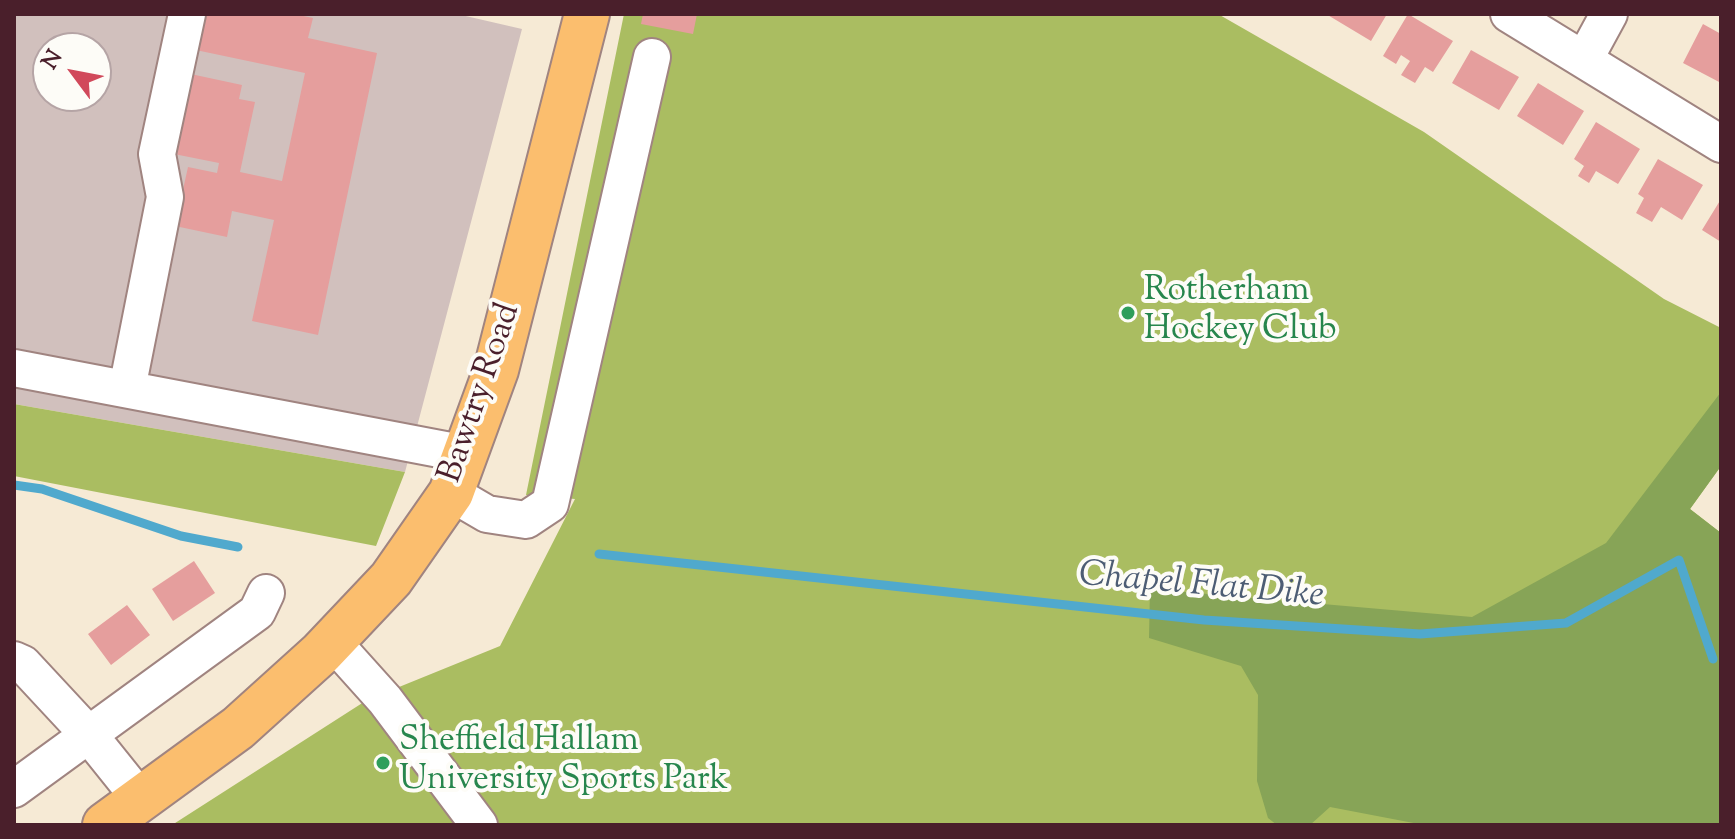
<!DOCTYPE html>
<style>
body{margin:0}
#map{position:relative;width:1735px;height:839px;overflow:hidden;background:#f6ead5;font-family:"Sorts Mill Goudy",serif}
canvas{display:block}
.frame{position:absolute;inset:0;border:16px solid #4a1f2b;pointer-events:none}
.north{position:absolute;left:32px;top:32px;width:80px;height:80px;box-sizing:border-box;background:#fdfcf7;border:2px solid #b5a4a5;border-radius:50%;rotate:302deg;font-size:22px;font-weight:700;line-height:32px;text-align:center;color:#4a1f2b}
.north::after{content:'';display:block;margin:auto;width:28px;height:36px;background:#d1495b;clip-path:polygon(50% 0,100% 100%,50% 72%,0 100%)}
</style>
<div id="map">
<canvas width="1735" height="839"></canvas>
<div class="frame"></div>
<div class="north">N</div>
</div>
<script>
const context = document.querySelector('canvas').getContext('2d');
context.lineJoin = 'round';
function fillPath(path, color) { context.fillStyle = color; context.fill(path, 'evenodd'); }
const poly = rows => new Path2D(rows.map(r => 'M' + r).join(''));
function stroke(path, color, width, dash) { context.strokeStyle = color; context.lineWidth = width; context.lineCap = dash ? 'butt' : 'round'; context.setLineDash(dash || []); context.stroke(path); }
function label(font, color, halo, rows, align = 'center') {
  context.font = font + ' "Sorts Mill Goudy",serif'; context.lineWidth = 8; context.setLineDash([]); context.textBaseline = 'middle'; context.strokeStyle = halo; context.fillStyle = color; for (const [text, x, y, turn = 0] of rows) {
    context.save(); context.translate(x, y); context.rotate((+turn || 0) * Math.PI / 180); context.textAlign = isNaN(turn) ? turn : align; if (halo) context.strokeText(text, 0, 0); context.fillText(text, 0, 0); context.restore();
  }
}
const industrial = poly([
 [14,14,457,14,522,29,405,472,14,404],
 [48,48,96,48,96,96,48,96]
]);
const green = poly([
 [624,14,1218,14,1424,132,1664,299,1721,328,1721,466,1690,509,1721,533,1721,825,172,825,367,700,500,646,575,499,526,495],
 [14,404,405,472,376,546,14,476]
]);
const forest = poly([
 [1721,392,1721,466,1690,509,1721,533,1721,825,1424,825,1330,807,1310,825,1277,825,1268,818,1257,781,1258,695,1241,666,1149,638,1150,589,1472,617,1606,543]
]);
const stream = poly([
 [14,485,42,489,181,536,238,547],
 [599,554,1204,620,1420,634,1566,623,1679,560,1713,659]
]);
const building = poly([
 [199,14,294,14,313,18,308,38,377,53,318,335,252,321,274,220,232,211,227,237,175,226,188,167,217,173,219,163,169,153,186,73,242,85,239,99,255,102,240,172,282,181,305,73,191,49],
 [643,14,697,14,693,34,641,24],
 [1326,14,1387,14,1371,41],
 [1408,14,1453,41,1433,72,1425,67,1415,83,1401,75,1410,61,1401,55,1396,64,1383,56],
 [1703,24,1721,34,1721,83,1683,63],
 [1471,50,1519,77,1499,110,1452,83],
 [1538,83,1584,111,1563,145,1517,116],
 [1596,122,1640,149,1618,184,1596,171,1589,183,1578,176,1584,166,1574,159],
 [1658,159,1703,185,1682,220,1661,207,1652,222,1636,213,1644,198,1638,194],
 [1721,199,1721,242,1702,230],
 [194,561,215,593,173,621,152,589],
 [127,605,150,635,111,665,88,634]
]);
const minor = poly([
 [1509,14,1721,144],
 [1584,60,1609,14],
 [14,368,466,454],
 [127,389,165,197,157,154,187,14],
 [451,493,487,514,526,520,550,504,652,57],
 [332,641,385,700,479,825],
 [14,660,23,664,89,735,142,801],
 [14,789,257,612,266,593]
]);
const major = poly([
 [105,825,238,728,321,653,391,579,451,493,496,370,587,14]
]);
const markers = [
 [1128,313,8,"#2e9e5b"],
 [383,763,8,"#2e9e5b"]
];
const leisureNames = [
 ["Rotherham",1144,293],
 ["Hockey Club",1144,332],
 ["Sheffield Hallam",399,743],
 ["University Sports Park",399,782]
];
const streetNames = [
 ["Bawtry Road",482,394,-71]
];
const waterNames = [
 ["Chapel Flat Dike",1201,588,5]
];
fillPath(industrial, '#d1c0bd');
fillPath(green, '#aabd61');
fillPath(forest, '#87a457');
stroke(stream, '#50a9cd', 9);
fillPath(building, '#e59e9d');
stroke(minor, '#a08480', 40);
stroke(major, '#a08480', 48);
stroke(minor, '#fff', 36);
stroke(major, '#fbbe6e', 44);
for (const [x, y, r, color] of markers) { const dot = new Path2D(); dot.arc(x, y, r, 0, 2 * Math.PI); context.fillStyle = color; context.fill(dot); stroke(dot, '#fdfcf7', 3); }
label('34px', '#27864d', '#fdfcf7', leisureNames, 'left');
label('34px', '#4a1f2b', '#fdfcf7', streetNames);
label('italic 36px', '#4d5d74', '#fdfcf7', waterNames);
</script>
